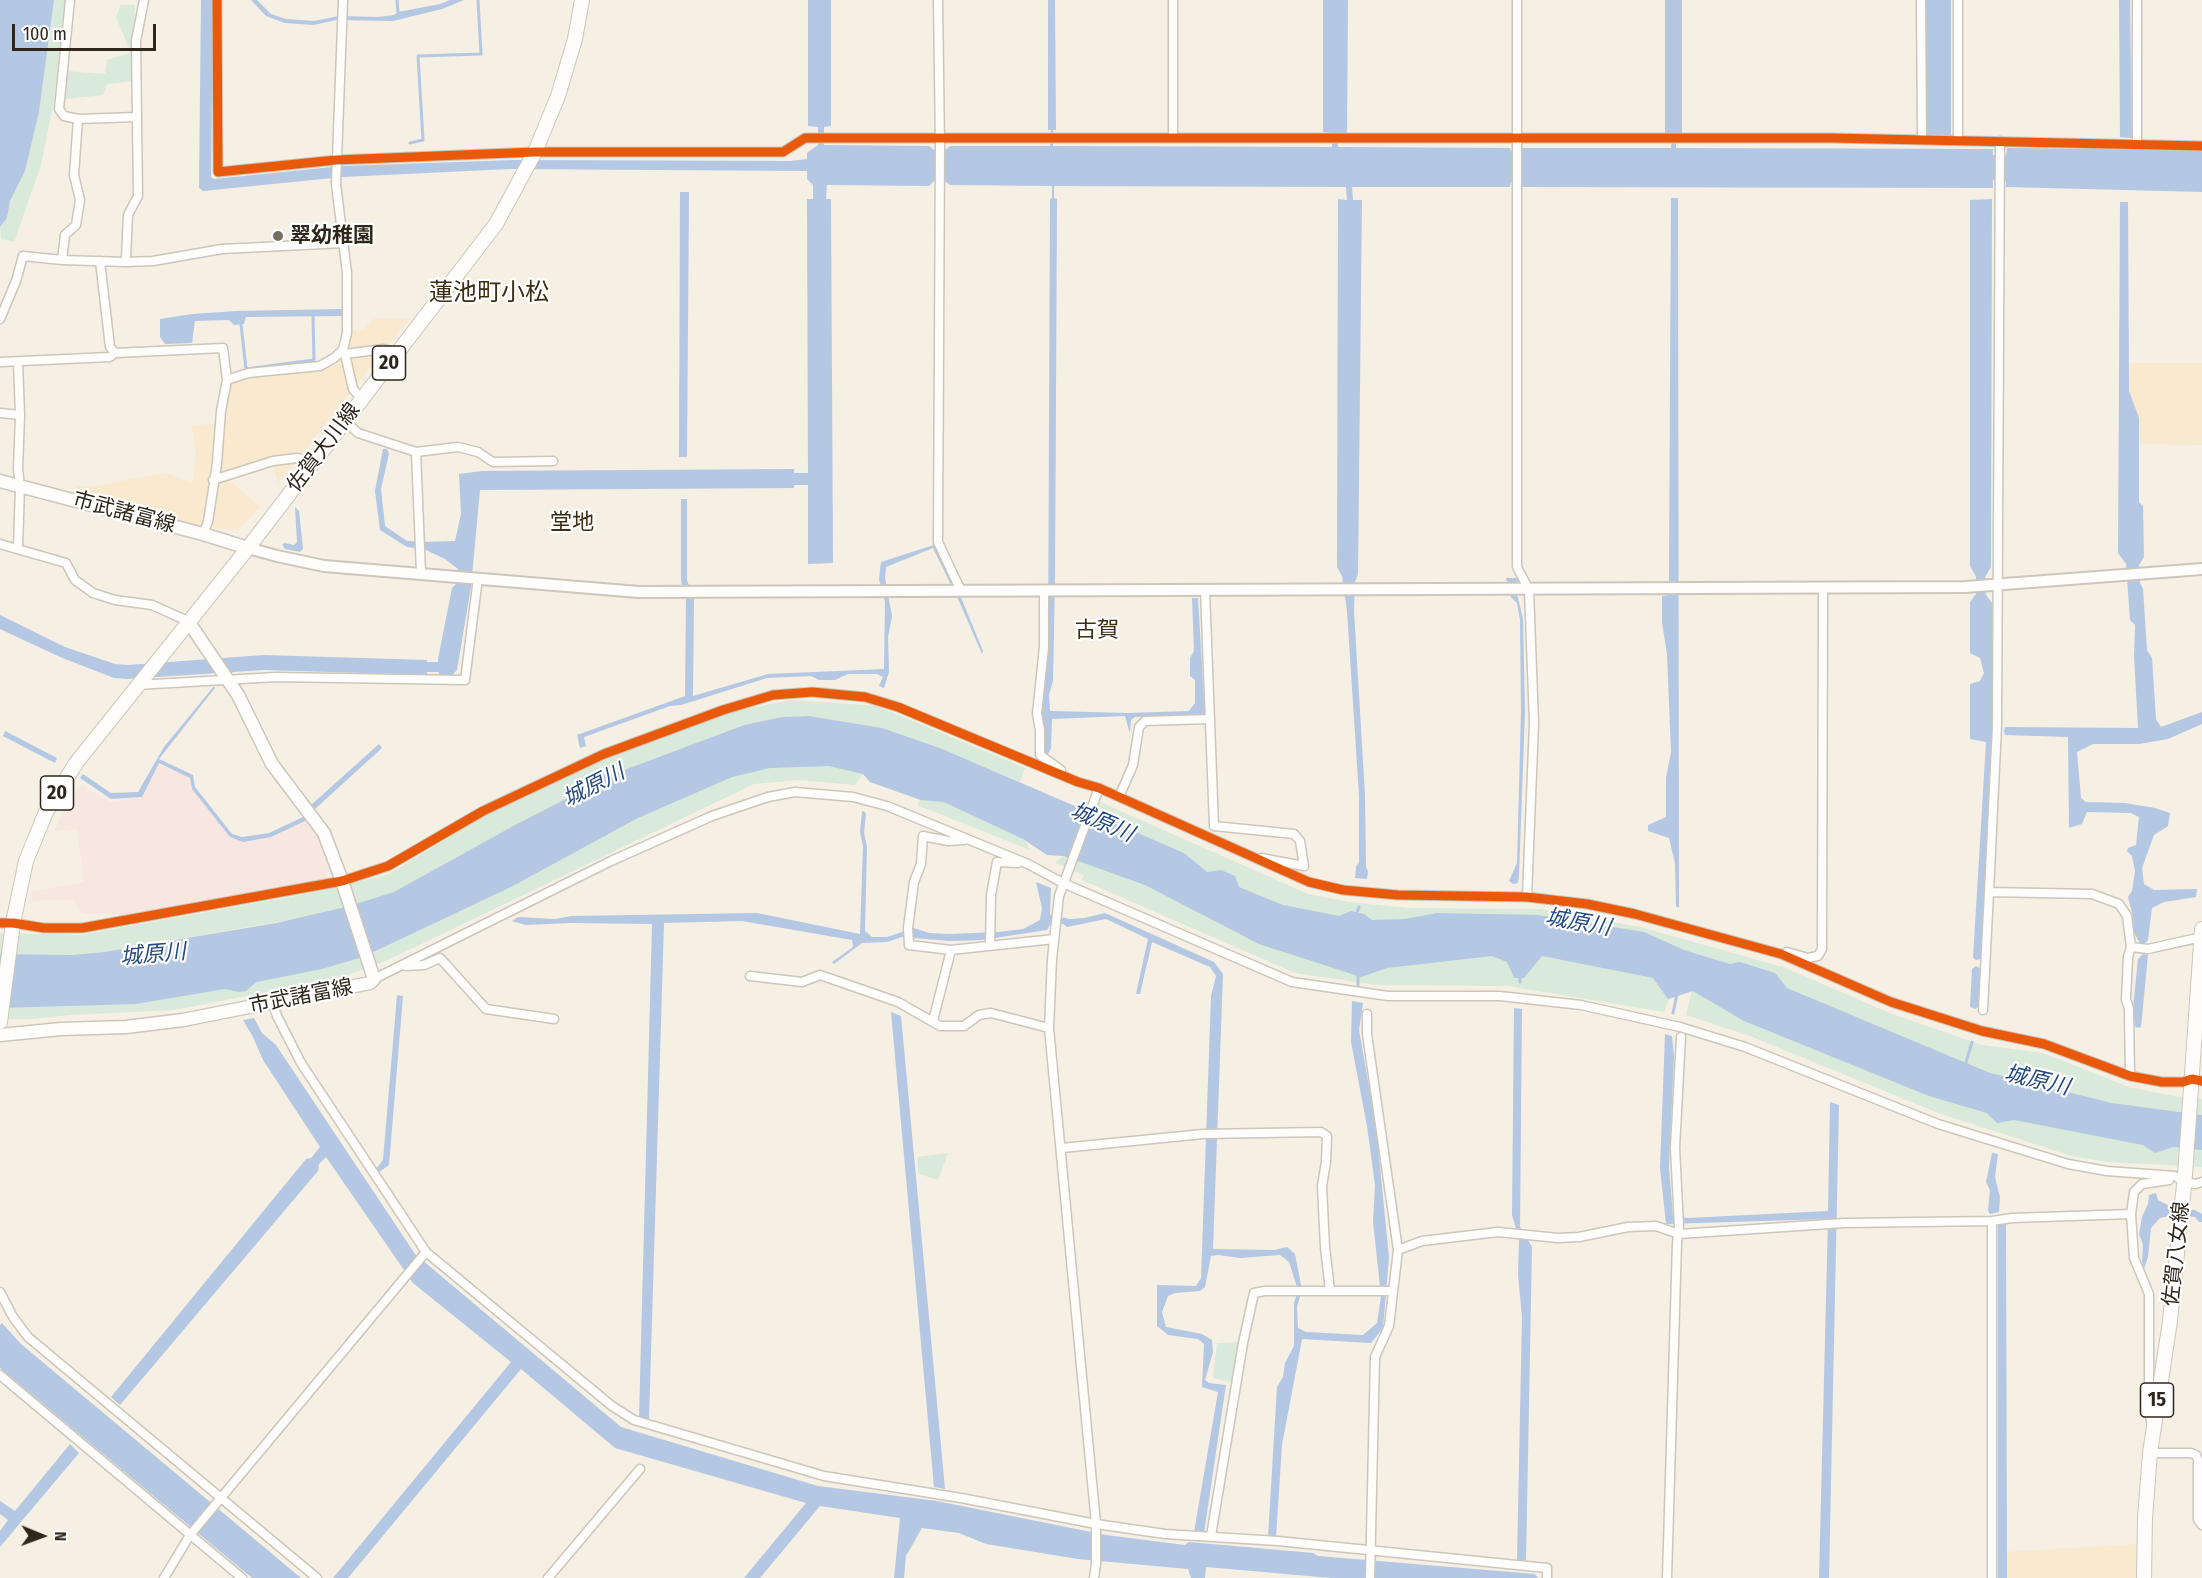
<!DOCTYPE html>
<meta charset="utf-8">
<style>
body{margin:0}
#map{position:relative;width:2202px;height:1578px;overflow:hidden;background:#f5efe4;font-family:"Fira Sans Condensed",sans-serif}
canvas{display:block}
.north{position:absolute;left:12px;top:1506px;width:60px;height:60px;-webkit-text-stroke:4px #fff;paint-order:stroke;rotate:91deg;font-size:16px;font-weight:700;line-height:24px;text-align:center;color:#2f271b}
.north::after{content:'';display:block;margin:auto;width:21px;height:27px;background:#2f271b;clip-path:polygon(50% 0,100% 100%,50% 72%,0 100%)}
.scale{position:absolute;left:12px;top:24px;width:144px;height:27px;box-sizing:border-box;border:3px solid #2f271b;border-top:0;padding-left:8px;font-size:18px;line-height:21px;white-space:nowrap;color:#2f271b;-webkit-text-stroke:4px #fff;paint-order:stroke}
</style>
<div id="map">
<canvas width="2202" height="1578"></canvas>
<div class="north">N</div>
<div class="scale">100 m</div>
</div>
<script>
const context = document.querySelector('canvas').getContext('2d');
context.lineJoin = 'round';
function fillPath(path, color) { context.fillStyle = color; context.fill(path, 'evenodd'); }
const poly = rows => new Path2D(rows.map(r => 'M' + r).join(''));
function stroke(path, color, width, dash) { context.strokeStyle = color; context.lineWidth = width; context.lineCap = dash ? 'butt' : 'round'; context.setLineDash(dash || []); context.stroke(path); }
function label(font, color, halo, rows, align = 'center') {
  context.font = font + ' "Fira Sans Condensed","Noto Sans JP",sans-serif'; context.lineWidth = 4.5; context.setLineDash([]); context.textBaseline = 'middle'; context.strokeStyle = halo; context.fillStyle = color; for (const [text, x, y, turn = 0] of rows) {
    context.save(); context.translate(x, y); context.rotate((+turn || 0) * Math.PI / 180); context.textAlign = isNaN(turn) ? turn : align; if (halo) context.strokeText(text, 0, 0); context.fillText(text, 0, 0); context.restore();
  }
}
const built = poly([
 [410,318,278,484,273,465,228,479,260,507,238,530,192,527,75,496,76,486,95,486,165,473,192,482,196,456,192,426,218,423,224,381,319,369,348,354,350,330,364,329,373,319],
 [2123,363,2202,363,2202,445,2124,444],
 [2137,1544,2137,1578,1989,1578,1989,1553]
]);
const industrial = poly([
 [158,763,190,778,192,789,230,837,243,842,271,837,307,820,318,832,332,863,326,877,302,887,139,915,83,913,72,900,32,901,32,892,84,882,77,829,54,832,65,806,82,785,110,802,142,797]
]);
const green = poly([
 [54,0,65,0,54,100,41,165,14,242,1,239,0,227,7,218,10,201,25,171,39,112],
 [121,5,135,5,133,81,107,84,103,95,65,99,66,71,105,74,107,60,131,53,116,17],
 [791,700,877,706,1025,768,1020,782,940,748,882,728,809,716,782,717,744,725,608,776,592,786,563,811,347,916,317,915,104,952,72,955,0,954,0,933,81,935,301,895,387,875,486,815,608,758,736,711],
 [837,756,1064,850,1380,964,1525,952,1693,986,2032,1118,2202,1142,2202,1167,2108,1162,2072,1156,1941,1114,1750,1036,1686,1015,1692,991,1669,999,1664,1012,1508,986,1377,985,1295,973,1082,880,1084,875,1055,863,1063,856,1047,855,1024,840,1030,850,917,805,920,800,870,782,863,774,855,785,798,780,754,784,388,960,339,978,174,1010,70,1015,30,1019,0,1019,16,999,225,989,238,992,252,987,257,982,322,969,363,957,511,887,638,818,732,772],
 [1064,801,1095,815,1100,802,1308,894,1349,902,1407,908,1541,909,1640,927,1783,967,1892,1014,1982,1045,2043,1053,2129,1087,2173,1096,2202,1099,2202,1115,2112,1103,1984,1077,1732,971,1342,926,1281,913],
 [948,1153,938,1180,919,1174,917,1157],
 [1240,1342,1233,1383,1213,1378,1217,1343]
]);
const water = poly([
 [0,0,54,0,39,112,25,171,10,201,7,218,0,227],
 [201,0,213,0,211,177,214,179,342,166,515,160,790,161,807,159,807,153,818,145,818,127,808,126,808,0,831,0,831,126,824,127,824,145,929,146,934,150,945,150,950,146,1050,146,1051,130,1048,130,1048,0,1055,0,1056,130,1053,130,1053,146,1332,147,1332,133,1323,132,1323,0,1348,0,1347,133,1337,133,1338,147,1510,148,1511,151,1521,152,1522,148,1671,148,1672,134,1665,133,1665,0,1682,0,1682,133,1676,134,1676,148,1993,149,1993,155,2006,156,2007,148,2202,150,2202,192,2006,187,2006,181,1993,180,1993,188,1521,187,1521,182,1511,182,1510,187,1352,187,1353,200,1362,200,1358,574,1355,582,1354,611,1365,795,1366,867,1368,871,1367,879,1355,878,1356,867,1359,862,1359,796,1347,611,1342,576,1337,567,1338,199,1347,200,1346,187,1054,186,1054,198,1057,199,1055,581,1053,681,1049,695,1050,711,1128,713,1189,711,1195,703,1195,680,1190,676,1190,658,1194,651,1192,598,1198,598,1205,715,1135,717,1131,720,1130,734,1125,716,1052,719,1051,748,1047,756,1042,752,1041,715,1048,655,1050,199,1052,198,1052,186,950,185,945,181,934,181,929,186,827,185,826,199,831,199,833,563,808,564,808,485,794,485,794,488,480,490,471,587,457,670,451,676,439,676,438,659,452,588,456,584,458,569,445,559,424,549,407,547,380,530,375,491,383,449,387,449,389,454,381,489,385,526,407,541,425,542,455,541,461,514,459,474,482,471,794,469,794,473,808,473,807,199,813,199,813,185,807,179,807,171,510,169,343,177,203,191,199,188],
 [251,0,257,0,271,14,286,19,314,21,339,16,378,17,394,15,398,12,440,4,450,0,464,0,442,9,393,21,336,20,314,25,285,23,266,16],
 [1925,0,1951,0,1951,135,1926,135],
 [2119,0,2130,0,2132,138,2120,137],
 [680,192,689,192,687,457,679,457],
 [1671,198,1678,198,1679,908,1676,906,1675,863,1669,838,1648,831,1648,825,1666,817,1666,778,1671,752,1667,654,1662,622,1662,596,1669,595,1669,571],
 [1992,199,1991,567,1985,577,1986,595,1992,603,1993,730,1981,959,1976,960,1973,958,1986,742,1970,739,1970,684,1980,681,1984,673,1980,658,1970,653,1970,602,1976,594,1976,577,1970,566,1970,200],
 [2120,202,2128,202,2129,391,2139,418,2139,502,2143,506,2144,557,2139,565,2140,583,2143,589,2147,650,2152,658,2156,719,2161,727,2202,712,2202,724,2168,739,2139,744,2093,744,2077,752,2081,798,2086,802,2125,803,2155,808,2170,813,2168,826,2154,835,2142,868,2144,884,2154,890,2197,889,2196,897,2164,902,2152,908,2148,940,2144,944,2140,943,2134,933,2133,917,2128,897,2132,891,2135,871,2132,856,2127,851,2128,848,2136,845,2139,817,2131,813,2087,812,2082,824,2069,828,2068,737,2005,735,2004,731,2005,727,2138,728,2134,656,2135,625,2130,620,2126,564,2118,553],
 [342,309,342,316,246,317,244,324,234,325,229,320,195,321,192,343,165,344,160,337,160,319,192,314,236,311],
 [681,499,687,499,687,580,694,599,693,696,768,674,884,669,885,602,879,579,881,562,934,545,962,600,983,651,982,654,959,601,933,548,886,567,885,578,892,616,888,637,889,672,884,688,879,686,883,677,877,674,848,674,835,680,819,680,811,676,767,678,681,705,670,706,584,737,586,746,580,748,577,735,685,696,686,599,681,581],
 [295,507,299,511,303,549,300,552,285,549,282,544,285,543,294,545,297,542],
 [1506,578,1518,578,1519,582,1512,582,1518,598,1523,619,1525,711,1519,875,1518,883,1513,884,1509,881,1517,863,1521,710,1520,620,1517,603,1511,597],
 [0,615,65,647,115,664,128,665,264,655,427,660,427,675,264,670,127,679,114,678,60,657,0,629],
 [214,686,215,688,159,759,193,775,195,787,232,834,242,837,269,833,303,817,307,820,271,837,243,842,230,837,192,789,190,778,159,763,142,797,111,799,80,778,83,774,111,793,138,792,164,747],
 [809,716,882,728,940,748,1184,853,1207,872,1221,870,1235,876,1239,887,1283,905,1339,916,1351,911,1364,914,1372,920,1405,919,1437,913,1538,915,1644,932,1684,950,1730,964,1740,962,1775,973,1787,988,1990,1073,2112,1103,2202,1115,2202,1150,2173,1147,2155,1153,2143,1145,2014,1120,1997,1123,1987,1113,1929,1096,1744,1021,1693,991,1668,999,1653,978,1542,956,1524,978,1514,978,1507,962,1492,956,1387,968,1361,977,1259,944,1145,885,1064,856,1047,855,1023,839,944,802,921,800,870,782,863,774,829,766,770,768,732,777,638,818,511,887,363,957,322,969,257,982,246,991,238,992,225,989,135,1004,0,1008,0,954,72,955,104,952,276,923,346,907,394,892,517,824,591,786,593,779,604,774,608,776,744,725,782,717],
 [5,731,57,758,55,763,3,736],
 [379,744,382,748,315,809,311,805],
 [864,811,866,814,864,833,867,847,865,931,872,937,887,937,914,928,929,933,949,934,999,932,1023,929,1040,920,1042,908,1036,882,1051,888,1050,915,1070,919,1084,918,1105,913,1214,962,1223,974,1213,1249,1274,1250,1287,1247,1295,1254,1302,1290,1297,1307,1298,1328,1306,1332,1363,1335,1377,1323,1381,1296,1373,1222,1375,1185,1367,1126,1351,1042,1352,1001,1363,1003,1359,1030,1376,1126,1389,1257,1383,1328,1371,1343,1302,1339,1282,1445,1276,1537,1268,1537,1277,1387,1283,1377,1285,1363,1294,1346,1294,1303,1298,1290,1289,1262,1280,1255,1240,1258,1218,1255,1211,1256,1205,1287,1200,1291,1175,1293,1168,1296,1162,1312,1166,1327,1202,1334,1212,1340,1213,1352,1205,1380,1209,1383,1226,1385,1204,1533,1194,1532,1218,1392,1202,1387,1204,1344,1198,1339,1168,1335,1157,1326,1157,1285,1196,1286,1201,1278,1211,996,1216,976,1210,967,1152,942,1140,994,1136,994,1148,939,1106,919,1067,927,1063,924,1051,923,1047,930,982,940,950,941,902,937,887,942,862,943,834,964,832,962,853,947,852,940,742,921,664,923,649,1420,639,1418,652,924,571,923,526,925,512,921,518,917,555,919,571,916,757,913,860,934,863,846,860,832,862,812],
 [2143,954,2148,955,2141,1027,2137,1028,2135,1026,2133,1008,2138,959],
 [1976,966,1981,969,1979,1006,1975,1009,1970,1007,1972,969],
 [397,995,403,996,389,1165,378,1173,376,1169,383,1160],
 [1514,1008,1522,1009,1520,1227,1532,1247,1526,1560,1517,1560,1522,1317,1518,1275,1519,1239,1512,1215],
 [891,1012,901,1016,945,1489,934,1487],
 [254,1018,262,1033,276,1045,415,1254,621,1427,818,1486,937,1501,1106,1535,1185,1545,1189,1542,1313,1553,1318,1556,1535,1574,1538,1578,1331,1578,1206,1567,1205,1578,1191,1578,1188,1569,1078,1559,986,1544,959,1533,922,1528,906,1556,904,1578,894,1578,900,1518,820,1506,760,1578,744,1578,806,1503,615,1448,521,1369,348,1578,333,1578,511,1362,413,1283,326,1157,319,1164,318,1171,120,1405,111,1397,306,1159,311,1158,320,1147,263,1060,253,1037,243,1020],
 [1665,1034,1672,1036,1674,1056,1669,1167,1673,1216,1688,1218,1828,1211,1830,1102,1839,1105,1829,1578,1819,1578,1828,1219,1666,1224,1660,1168],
 [1992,1153,1998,1154,1995,1177,2000,1197,1999,1212,1990,1214,1988,1210,1990,1190,1986,1182],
 [2156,1193,2158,1200,2170,1206,2195,1210,2202,1214,2202,1222,2199,1222,2195,1217,2173,1215,2160,1218,2151,1228,2148,1257,2144,1269,2142,1262,2143,1245,2139,1234,2142,1217,2148,1204,2149,1195],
 [2006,1223,2007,1578,1998,1578,1998,1224],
 [2,1323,21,1344,301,1578,252,1578,0,1368,0,1325],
 [70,1444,79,1453,0,1547,0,1531,8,1520,0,1514,0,1501,15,1511]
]);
const stream = poly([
 [397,0,398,12],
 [410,143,423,140,418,56,481,54,478,0],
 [241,324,246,369,314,360,313,316],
 [1356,915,1359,907],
 [1520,974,1520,982],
 [1358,985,1358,974],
 [1673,1013,1677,994],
 [1965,1066,1972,1042]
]);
const canal = poly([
 [413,667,449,667,449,664]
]);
const minor = poly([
 [70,0,59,109,64,116,78,119],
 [217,0,218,172,336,160,535,152,783,152,805,138,1831,138,2202,146],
 [938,0,940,146,938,542,961,591],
 [1173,0,1173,137],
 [1517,0,1517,567,1529,590,1534,723,1527,897],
 [1921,0,1922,140],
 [1958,0,1958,140],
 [2137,0,2137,144],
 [2000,141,1997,726,1989,892,2092,894,2119,904,2127,916,2131,947,2148,949,2202,937],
 [126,258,128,215,138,196,136,41,144,0],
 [62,260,65,235,76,225,80,200,74,175,78,119,137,117],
 [100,261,110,347,115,353],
 [0,319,16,281,23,256,62,260,126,262,153,261,222,249,344,243],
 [343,350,345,354,384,349,396,353],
 [345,354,353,389,362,399],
 [0,362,110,357,115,353,223,348,227,380,221,411,217,463,208,522,203,534],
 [227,380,248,373,320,366,334,358,343,350,347,333,347,273,336,184,343,0],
 [0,413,20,415],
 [345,421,358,433,416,452,421,573],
 [416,452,458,447,478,452,493,462,553,461],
 [213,480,273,461,297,458,313,462],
 [0,544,66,563,75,580,93,593,115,600,152,605,188,621],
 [18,548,20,486,18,469,20,415,18,362],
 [1044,590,1044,647,1037,714,1040,730,1040,755,1061,770],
 [1205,590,1214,826,1294,834,1300,841,1304,866,1261,858],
 [137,685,276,677,465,680,478,578],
 [1119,797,1133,765,1139,727,1145,721,1210,719],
 [964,840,948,841,923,836,921,864,914,882,908,928,909,945,951,950,1054,939],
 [0,923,13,923,44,928,82,928,342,881,388,866,483,811,604,754,723,710,773,695,812,692,865,697,898,707,1078,782,1099,788,1309,882,1343,890,1398,895,1527,897,1587,904,1635,914,1781,954,1891,1002,1982,1031,2044,1044,2130,1076,2162,1082,2183,1082,2192,1079,2202,1081],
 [990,945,991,895,997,862,1018,863],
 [1787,952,1808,958,1818,956,1822,949,1823,589],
 [406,966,424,965,440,958,486,1009,554,1019],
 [750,976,802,982,820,975,898,1002,940,1026,964,1026,979,1015,991,1013,1049,1028],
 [374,979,611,861,712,816,768,797,795,792,853,797,887,806,1028,864,1063,883,1292,982,1388,996,1500,996,1581,1005,1680,1027,1745,1047,1938,1124,2068,1164,2107,1171,2175,1176,2184,1182],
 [273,1003,277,1016,301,1063,426,1252,612,1406,634,1420,824,1476,961,1498,1096,1524,1165,1534,1278,1541,1547,1568,1547,1578],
 [1983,1010,1989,892],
 [1367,1014,1367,1034,1398,1250,1389,1326,1375,1357,1370,1578],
 [933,1021,951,950],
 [2130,1076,2129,1009,2126,999,2128,957,2131,947],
 [1062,1148,1203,1134,1321,1132,1327,1136,1326,1162,1322,1186,1325,1247,1330,1291,1392,1291],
 [2182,1181,2195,1184,2202,1182],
 [1398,1250,1422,1241,1498,1232,1558,1238,1579,1237,1628,1227,1656,1226,1679,1234,1844,1223,1992,1221,2012,1218,2131,1214],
 [0,1292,13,1317,28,1337,317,1578],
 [0,1375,242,1578],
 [2151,1422,2149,1408,2149,1294,2134,1258,2131,1214,2134,1192,2142,1184,2169,1180],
 [2150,1453,2191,1453,2196,1455,2198,1460,2198,1520,2202,1525],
 [1211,1536,1243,1343,1254,1293,1265,1291,1330,1291],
 [164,1578,190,1535,426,1252],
 [548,1578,640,1469],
 [1094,1578,1096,1564,1096,1524,1049,1028,1052,959,1059,896,1099,788],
 [1667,1578,1677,1243,1679,1226,1675,1148,1681,1037],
 [1992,1578,1992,1221]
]);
const tertiary = poly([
 [248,548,277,556,324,566,639,592,1965,587,2202,569]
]);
const secondary = poly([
 [0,481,203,534,248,548],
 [0,1035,61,1029,126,1027,183,1020,370,983,374,979,342,881,324,833,272,764,238,695,188,621]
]);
const primary = poly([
 [0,1022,13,923,26,861,46,812,76,763,248,548,496,224,535,152,558,96,575,39,582,0],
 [2144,1578,2145,1518,2150,1453,2170,1321,2185,1175,2202,929]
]);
const cycleway = poly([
 [217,0,218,172,336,160,535,152,783,152,805,138,1831,138,2202,146],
 [0,923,13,923,44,928,82,928,342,881,388,866,483,811,604,754,723,710,773,695,812,692,865,697,898,707,1078,782,1099,788,1309,882,1343,890,1398,895,1527,897,1587,904,1635,914,1781,954,1891,1002,1982,1031,2044,1044,2130,1076,2162,1082,2183,1082,2192,1079,2202,1081]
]);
const markers = [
 [278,236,6,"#746d61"]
];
const shields = [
 [389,363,33],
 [57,793,33],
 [2157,1400,33]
];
const shieldNames = [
 ["20",389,363],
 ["20",57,793],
 ["15",2157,1400]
];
const poiNames = [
 ["翠幼稚園",290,236]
];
const streetNames = [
 ["佐賀大川線",324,448,-53],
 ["市武諸富線",124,513,15],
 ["市武諸富線",301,997,-11],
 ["佐賀八女線",2177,1254,-84]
];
const neighbourhoodNames = [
 ["堂地",572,523],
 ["古賀",1097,631]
];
const waterNames = [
 ["城原川",594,786,-27],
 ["城原川",1102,823,23],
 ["城原川",1578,923,10],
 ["城原川",153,955,-5],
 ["城原川",2037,1081,13]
];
const quarterNames = [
 ["蓮池町小松",489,293]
];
fillPath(built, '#f9e9cf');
fillPath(industrial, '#f8e7e1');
fillPath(green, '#d9e9da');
fillPath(water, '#b4c7e3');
stroke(stream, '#b4c7e3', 3);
stroke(canal, '#b4c7e3', 10);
stroke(minor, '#ccc6bb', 11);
stroke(tertiary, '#ccc6bb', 14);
stroke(secondary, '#ccc6bb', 15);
stroke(primary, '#ccc6bb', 16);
stroke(minor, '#fefdfb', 8);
stroke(tertiary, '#fefdfb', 10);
stroke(secondary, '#fefdfb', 12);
stroke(primary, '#fefdfb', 14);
stroke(cycleway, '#e8590c', 9);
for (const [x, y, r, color] of markers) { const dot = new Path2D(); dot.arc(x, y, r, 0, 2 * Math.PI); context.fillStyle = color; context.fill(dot); stroke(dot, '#fff', 2); }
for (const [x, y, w] of shields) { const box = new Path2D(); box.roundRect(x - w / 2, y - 17, w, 34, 4.5); context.fillStyle = '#fff'; context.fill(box); stroke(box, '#2f271b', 1.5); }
label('bold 20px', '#2f271b', null, shieldNames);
label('bold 21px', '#2f271b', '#fff', poiNames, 'left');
label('21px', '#2f271b', '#fff', streetNames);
label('22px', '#3d2d12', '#fff', neighbourhoodNames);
label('italic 22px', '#254a80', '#fff', waterNames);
label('24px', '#3d2d12', '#fff', quarterNames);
</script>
